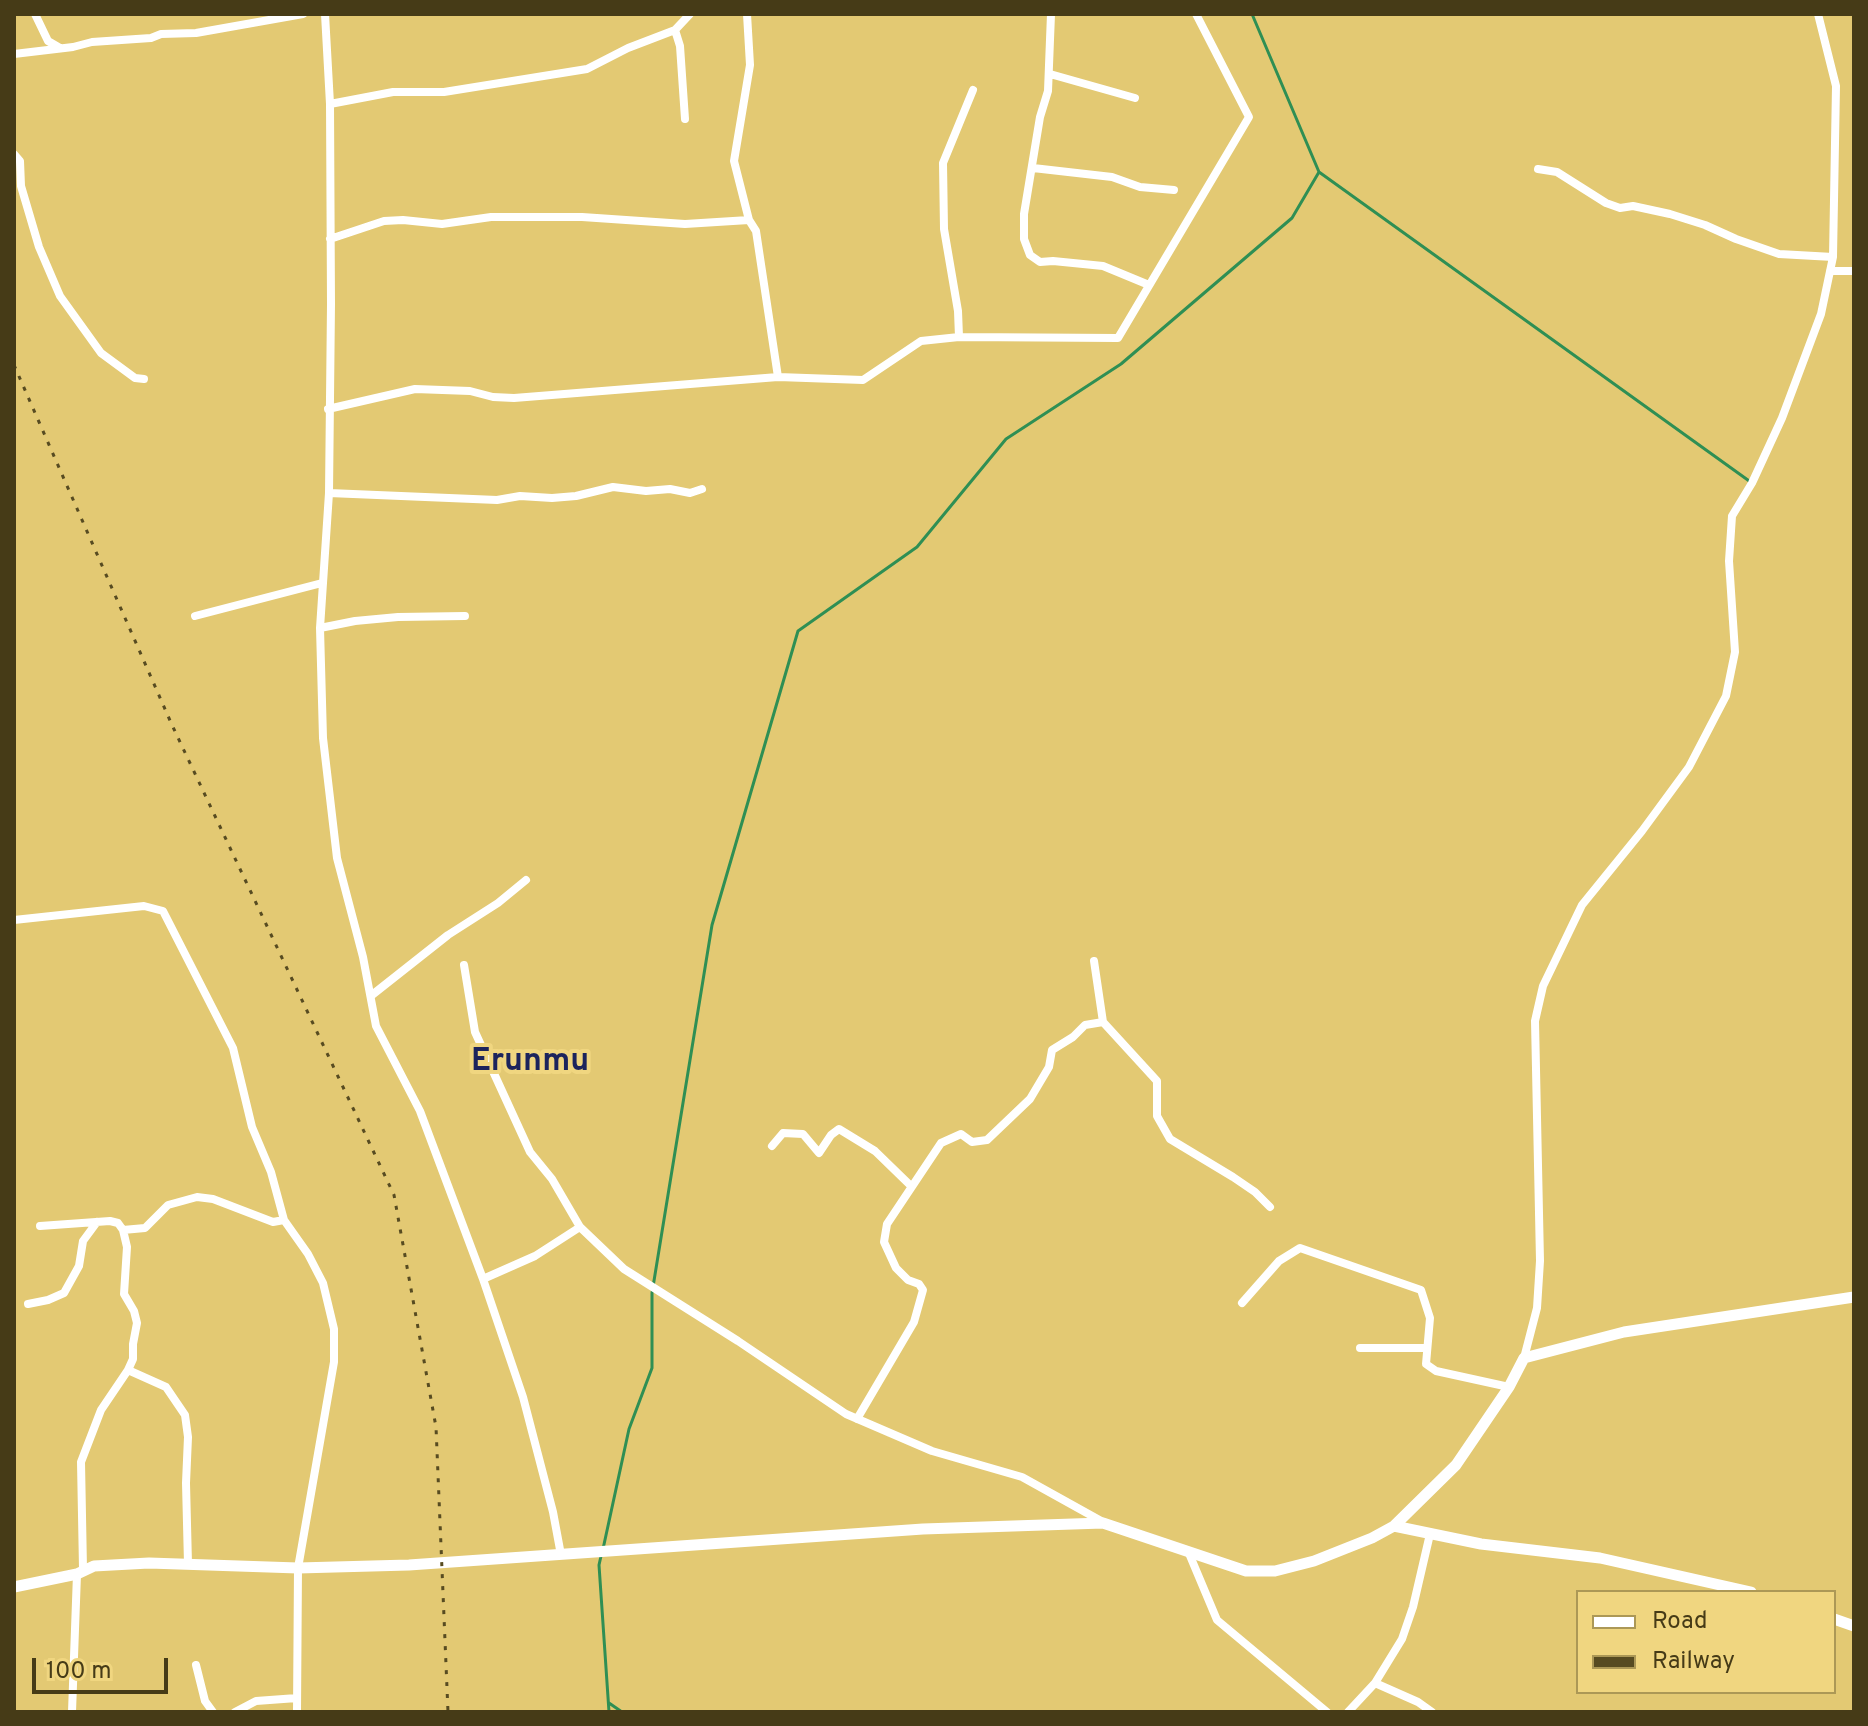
<!DOCTYPE html>
<style>
body{margin:0}
#map{position:relative;width:1868px;height:1726px;overflow:hidden;background:#e3c973;font-family:Overpass,sans-serif}
canvas{display:block}
.frame{position:absolute;inset:0;border:16px solid #463b17;pointer-events:none}
.legend{position:absolute;left:1576px;top:1590px;width:260px;height:104px;box-sizing:border-box;background:#f0d680;border:2px solid #ac9856;margin:0;padding:10px 14px;list-style:none;font-size:24px;color:#463b17}
.legend li{display:flex;align-items:center;gap:16px;height:40px}
.legend b{width:40px;border:2px solid #ac9856}
.scale{position:absolute;left:32px;top:1658px;width:136px;height:36px;box-sizing:border-box;border:4px solid #463b17;border-top:0;padding-left:10px;font-size:24px;line-height:28px;white-space:nowrap;color:#463b17;-webkit-text-stroke:6px #f0d680;paint-order:stroke}
</style>
<div id="map">
<canvas width="1868" height="1726"></canvas>
<div class="frame"></div>
<ul class="legend">
<li><b style="height:10px;background:#fff"></b>Road</li>
<li><b style="height:10px;background:#574b21"></b>Railway</li>
</ul>
<div class="scale">100 m</div>
</div>
<script>
const context = document.querySelector('canvas').getContext('2d');
context.lineJoin = 'round';
const poly = rows => new Path2D(rows.map(r => 'M' + r).join(''));
function stroke(path, color, width, dash) { context.strokeStyle = color; context.lineWidth = width; context.lineCap = dash ? 'butt' : 'round'; context.setLineDash(dash || []); context.stroke(path); }
function label(font, color, halo, rows, align = 'center') {
  context.font = font + ' Overpass,sans-serif'; context.lineWidth = 8; context.setLineDash([]); context.textBaseline = 'middle'; context.strokeStyle = halo; context.fillStyle = color; for (const [text, x, y, turn = 0] of rows) {
    context.save(); context.translate(x, y); context.rotate((+turn || 0) * Math.PI / 180); context.textAlign = isNaN(turn) ? turn : align; if (halo) context.strokeText(text, 0, 0); context.fillText(text, 0, 0); context.restore();
  }
}
const stream = poly([
 [1252,14,1319,172,1752,483],
 [603,1549,629,1429,652,1368,652,1293,712,925,798,631,917,547,1006,439,1121,364,1292,218,1319,172],
 [601,1556,599,1565,609,1712],
 [609,1703,622,1712]
]);
const street = poly([
 [35,14,48,41,60,48],
 [325,14,330,104,331,304,329,493,320,628,323,738,337,858,363,957,376,1026,420,1111,483,1279,523,1397,553,1512,561,1555],
 [747,14,750,65,734,161,749,220,756,231,778,377],
 [1051,14,1048,91,1040,117,1024,214,1024,239,1030,255,1040,262,1053,261,1103,266,1149,285],
 [675,30,680,46,685,119],
 [14,54,73,47,92,42,151,38,161,34,196,33,303,14],
 [1050,74,1135,98],
 [330,104,393,92,444,92,587,69,628,48,675,30,690,14],
 [14,154,20,161,21,186,39,247,60,296,101,353,135,378,144,379],
 [1033,168,1112,177,1140,187,1174,190],
 [1538,169,1557,172,1606,203,1620,208,1633,206,1670,214,1705,225,1736,239,1779,254,1833,257],
 [330,239,384,221,403,220,442,224,491,217,582,217,685,224,749,220],
 [1830,271,1854,271],
 [959,337,958,311,944,229,943,163,973,90],
 [328,409,415,389,470,391,493,397,514,398,778,377,863,380,921,341,959,337,1118,338,1249,117,1196,14],
 [329,493,497,500,520,496,552,498,576,496,613,487,646,491,670,489,690,493,702,489],
 [195,616,322,583],
 [320,628,355,621,398,617,465,616],
 [14,920,144,906,163,911,233,1048,252,1127,271,1172,284,1220,308,1254,323,1283,334,1329,334,1362,298,1568,297,1712],
 [1094,961,1103,1022],
 [464,965,475,1032,530,1152,552,1179,580,1227,624,1269,738,1341,846,1414,932,1451,1022,1477,1103,1522],
 [372,995,448,935,498,903,526,880],
 [772,1146,783,1133,803,1134,819,1153,831,1135,839,1129,875,1151,911,1186],
 [40,1226,110,1221,118,1223,123,1230,127,1247,124,1294,134,1311,137,1323,133,1344,133,1359,128,1370,166,1387,185,1415,188,1437,186,1483,188,1564],
 [123,1230,145,1228,168,1205,197,1197,213,1199,273,1222,284,1220],
 [483,1279,535,1256,580,1227],
 [1242,1303,1279,1261,1300,1248,1421,1290,1430,1318,1426,1364,1436,1371,1509,1387],
 [28,1304,48,1300,64,1293,79,1266,83,1241,97,1222],
 [1360,1348,1426,1348],
 [1524,1358,1537,1308,1540,1261,1535,1021,1543,986,1582,905,1642,831,1689,767,1726,696,1735,652,1729,561,1732,516,1752,483,1782,418,1821,314,1833,257,1836,86,1818,14],
 [857,1419,914,1322,923,1290,919,1284,908,1280,896,1268,884,1242,887,1224,941,1143,961,1134,972,1142,987,1140,1030,1099,1049,1067,1052,1050,1073,1037,1085,1025,1103,1022,1157,1081,1157,1116,1170,1139,1233,1177,1255,1192,1270,1207],
 [1188,1551,1217,1620,1327,1712],
 [83,1569,81,1462,101,1410,128,1370],
 [196,1665,205,1701,213,1712],
 [1375,1683,1418,1702,1432,1712],
 [72,1712,77,1574],
 [235,1712,256,1701,297,1698],
 [1348,1712,1375,1683,1402,1639,1413,1607,1430,1534]
]);
const secondary = poly([
 [1394,1526,1481,1544,1600,1558,1751,1592],
 [14,1587,77,1574,94,1566,149,1563,298,1568,409,1565,923,1529,1103,1523,1246,1571,1275,1571,1314,1561,1372,1538,1394,1526,1456,1465,1509,1387,1524,1358,1624,1332,1854,1297],
 [1834,1619,1854,1626]
]);
const rail = poly([
 [14,365,172,725,394,1195,436,1427,448,1712]
]);
const quarterNames = [
 ["Erunmu",530,1064]
];
stroke(stream, '#2f8f54', 3);
stroke(street, '#fff', 8);
stroke(secondary, '#fff', 11);
stroke(rail, '#574b21', 3, [4, 8]);
label('bold 32px', '#1c245c', '#f0d680', quarterNames);
</script>
